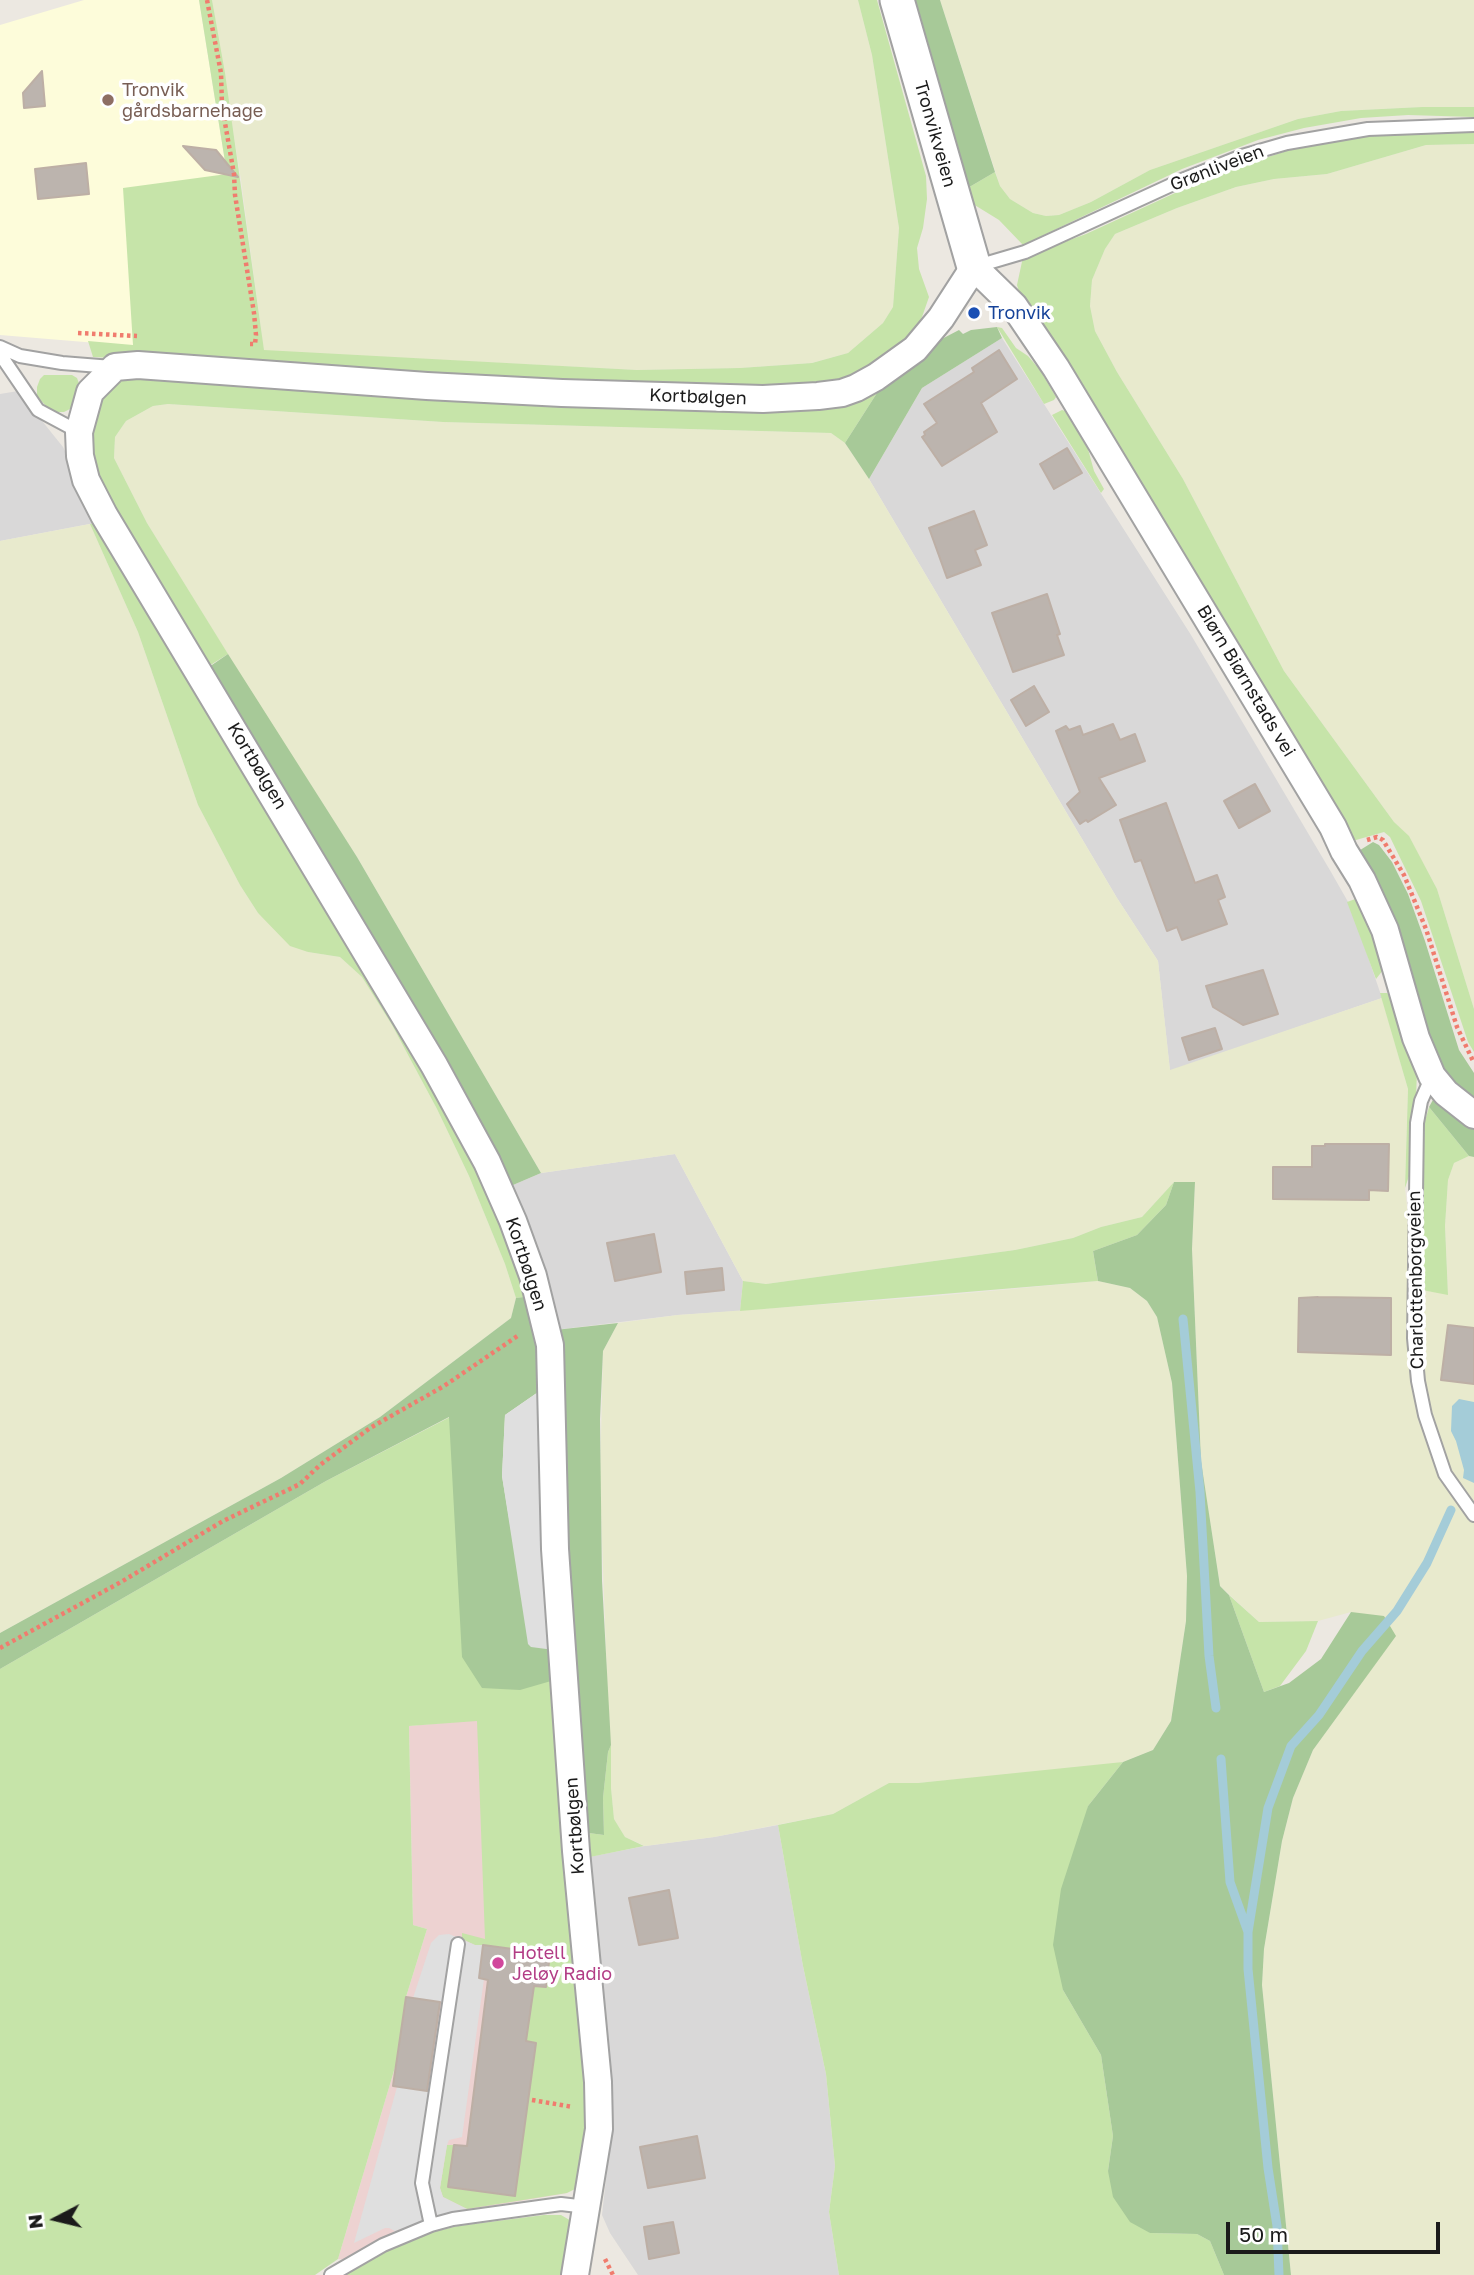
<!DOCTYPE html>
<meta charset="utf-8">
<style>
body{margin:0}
#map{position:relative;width:1474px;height:2275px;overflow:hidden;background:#ece8e1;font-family:"Golos Text",sans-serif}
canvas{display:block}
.north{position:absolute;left:21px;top:2184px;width:70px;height:70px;-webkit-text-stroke:5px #fff;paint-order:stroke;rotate:263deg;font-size:19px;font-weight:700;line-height:28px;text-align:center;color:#1b1b1b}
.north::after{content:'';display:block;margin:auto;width:24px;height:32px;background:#1b1b1b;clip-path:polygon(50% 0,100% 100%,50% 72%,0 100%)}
.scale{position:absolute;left:1226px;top:2222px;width:214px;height:32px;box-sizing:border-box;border:4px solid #1b1b1b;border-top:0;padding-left:9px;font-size:21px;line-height:24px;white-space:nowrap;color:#1b1b1b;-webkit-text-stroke:5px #fff;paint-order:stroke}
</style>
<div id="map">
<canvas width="1474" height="2275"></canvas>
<div class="north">N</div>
<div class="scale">50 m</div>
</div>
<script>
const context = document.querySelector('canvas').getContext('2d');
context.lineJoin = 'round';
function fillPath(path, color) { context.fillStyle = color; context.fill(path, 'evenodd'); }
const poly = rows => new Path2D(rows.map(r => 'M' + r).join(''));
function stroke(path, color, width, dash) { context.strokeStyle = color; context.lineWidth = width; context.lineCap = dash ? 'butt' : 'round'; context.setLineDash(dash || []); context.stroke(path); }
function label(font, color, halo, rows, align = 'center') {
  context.font = font + ' "Golos Text",sans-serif'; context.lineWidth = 7; context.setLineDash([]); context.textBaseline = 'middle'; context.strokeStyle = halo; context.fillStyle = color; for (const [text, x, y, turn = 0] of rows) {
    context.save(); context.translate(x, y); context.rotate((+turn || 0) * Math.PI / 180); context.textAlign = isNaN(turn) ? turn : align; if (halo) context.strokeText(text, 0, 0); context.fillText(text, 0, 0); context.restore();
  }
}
const residential = poly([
 [1002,338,1191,635,1331,872,1351,907,1382,998,1170,1071,1158,961,1117,898,869,479,922,388],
 [18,391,63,447,100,522,0,541,0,394],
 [675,1154,743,1281,740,1311,678,1315,555,1330,506,1188,541,1173],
 [778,1825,803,1966,826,2074,835,2166,829,2212,839,2275,638,2275,610,2233,602,2215,613,2115,589,1857,645,1846,714,1837]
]);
const commercial = poly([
 [558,1679,567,2193,439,2215,395,2231,345,2260,338,2259,396,2064,406,1997,427,1929,413,1925,409,1726,476,1720]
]);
const education = poly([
 [84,0,199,0,227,174,133,346,0,335,0,25]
]);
const farmland = poly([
 [212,0,858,0,872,55,899,228,893,307,883,323,848,353,812,363,740,368,637,370,264,351,241,180],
 [940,0,1474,0,1474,107,1422,107,1341,111,1298,119,1150,170,1091,202,1059,215,1046,216,1033,213,1010,199,1000,186],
 [1474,144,1474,1009,1437,889,1409,837,1394,822,1284,671,1183,479,1117,372,1095,331,1090,306,1092,280,1105,249,1115,234,1177,208,1236,187,1274,179,1327,174,1426,145],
 [168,404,443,422,831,433,845,443,869,479,1117,898,1158,961,1170,1070,1382,998,1408,1089,1405,1188,1408,1216,1409,1277,1422,1290,1448,1294,1445,1226,1448,1180,1454,1163,1469,1156,1474,1157,1474,2275,1291,2275,1262,1985,1264,1949,1282,1841,1293,1798,1313,1750,1395,1636,1351,1612,1318,1621,1259,1622,1220,1586,1201,1461,1192,1249,1195,1183,1174,1182,1142,1217,1101,1227,1073,1238,1015,1250,766,1284,743,1281,675,1154,541,1173,357,857,257,702,147,523,114,458,115,437,126,421,153,406],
 [90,524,138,632,198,805,240,885,258,913,308,952,340,957,362,977,392,1025,437,1109,469,1176,505,1264,516,1298,511,1318,380,1417,281,1478,0,1633,0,541],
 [1098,1281,1130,1288,1147,1301,1157,1317,1172,1383,1187,1576,1186,1621,1171,1721,1153,1750,1123,1762,1101,1766,918,1783,889,1783,833,1814,714,1837,645,1846,625,1837,614,1819,611,1788,600,1484,603,1351,618,1323,678,1315,925,1297]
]);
const grass = poly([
 [199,0,212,0,225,73,264,350,637,370,740,368,812,363,848,353,883,323,893,307,899,228,872,55,858,0,877,0,926,176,927,199,923,228,917,248,919,269,929,297,922,317,910,341,851,381,752,390,93,357,88,341,133,345,123,188,227,174],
 [1422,107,1474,107,1474,117,1408,115,1361,118,1304,128,1258,140,1182,169,1023,245,999,220,973,204,966,189,995,172,1000,186,1010,199,1033,213,1046,216,1059,215,1091,202,1150,170,1298,119,1341,111],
 [1429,131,1474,132,1474,144,1426,145,1327,174,1274,179,1236,187,1177,208,1115,234,1105,249,1092,280,1090,306,1095,331,1117,372,1183,479,1284,671,1394,822,1409,836,1437,889,1474,1009,1474,1052,1468,1042,1421,901,1390,837,1384,832,1349,842,1020,295,1017,285,1023,257,1086,234,1212,176,1304,145,1371,135],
 [997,327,1002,328,1016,348,1028,356,1040,370,1056,397,1054,400,1044,404],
 [44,375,72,375,77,378,80,386,79,397,72,408,64,412,53,412,45,405,37,396,37,387,40,379],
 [123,377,611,402,884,382,845,443,831,433,443,422,168,404,153,406,126,421,115,437,114,458,147,523,228,654,209,666,149,572,86,454,95,404],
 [1062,410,1065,411,1088,449,1094,471,1104,489,1101,493,1052,415],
 [100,522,460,1129,531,1296,516,1298,505,1264,469,1176,437,1109,392,1025,362,977,340,957,308,952,290,946,258,913,240,885,198,805,138,632,90,524],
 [1361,897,1387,965,1376,979,1347,902],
 [1380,993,1387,993,1393,997,1417,1069,1416,1100,1411,1119,1409,1176,1405,1188,1408,1089],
 [1429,1107,1469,1156,1454,1163,1448,1180,1445,1226,1448,1295,1422,1290,1421,1156,1423,1128],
 [1174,1182,1166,1205,1137,1235,1093,1251,1098,1281,740,1311,743,1281,766,1284,1015,1250,1073,1238,1101,1227,1142,1217],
 [450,1417,454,1479,558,1679,595,2102,579,2187,567,2193,467,2209,443,2197,440,2188,447,2145,454,2145,449,2187,515,2196,536,2043,526,2041,534,1986,546,1987,550,1954,475,1945,462,1939,462,1933,485,1939,477,1721,409,1726,413,1925,427,1929,406,1997,396,2064,338,2259,315,2275,0,2275,0,1669,326,1481],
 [1229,1595,1259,1622,1318,1621,1306,1651,1280,1686,1264,1692],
 [611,1745,611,1788,614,1819,625,1837,644,1846,590,1857,581,1832,604,1835,603,1798,608,1752],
 [1123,1762,1088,1806,1063,1990,1101,2055,1113,2136,1108,2171,1150,2233,1197,2234,1210,2241,1224,2275,839,2275,829,2212,835,2166,826,2074,803,1966,778,1825,833,1814,889,1783,918,1783],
 [544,2215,561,2215,573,2222,568,2275,341,2275,384,2251,433,2232,458,2226]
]);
const forest = poly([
 [910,0,940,0,995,172,966,189],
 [997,327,1002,338,922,388,869,479,845,443,884,382,936,342,959,330,963,334,971,330],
 [228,654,357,857,541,1173,506,1188,209,667],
 [1373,842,1379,845,1392,862,1408,894,1425,941,1459,1050,1474,1073,1474,1105,1437,1063,1357,852],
 [1434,1098,1474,1127,1474,1157,1469,1156,1429,1107],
 [1174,1182,1195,1182,1192,1249,1201,1461,1220,1586,1229,1595,1264,1692,1289,1683,1321,1659,1351,1612,1384,1616,1396,1636,1313,1750,1293,1798,1282,1841,1264,1949,1262,1985,1291,2275,1224,2275,1210,2241,1197,2234,1150,2233,1130,2222,1113,2197,1108,2171,1113,2136,1101,2055,1063,1990,1053,1945,1061,1889,1088,1806,1123,1762,1153,1750,1171,1721,1186,1621,1187,1576,1172,1383,1157,1317,1147,1301,1130,1288,1098,1281,1093,1251,1137,1235,1166,1205],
 [531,1296,544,1388,505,1415,502,1476,516,1560,554,1650,558,1679,520,1690,482,1688,462,1657,449,1417,326,1481,0,1669,0,1633,281,1478,380,1417,511,1318,516,1298],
 [618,1323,603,1351,600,1419,602,1581,611,1745,608,1752,603,1798,604,1835,581,1832,555,1330]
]);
const parking = poly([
 [544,1388,554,1650,531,1647,528,1644,502,1476,505,1415],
 [449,1934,475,1945,483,1945,479,1978,484,1979,462,2137,449,2140,447,2145,440,2188,443,2197,467,2209,439,2215,395,2231,389,2228,385,2228,354,2243,397,2087,429,2091,442,2002,413,1998,431,1943,439,1935]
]);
const water = poly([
 [1459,1399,1474,1402,1474,1483,1463,1478,1464,1470,1456,1441,1451,1431,1452,1406]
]);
const stream = poly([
 [1183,1319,1200,1492,1209,1656,1216,1708],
 [1221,1759,1230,1882,1248,1932],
 [1279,2275,1277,2226,1268,2168,1248,1969,1248,1932,1268,1808,1291,1746,1319,1715,1362,1651,1397,1611,1427,1563,1451,1510]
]);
const building = poly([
 [42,71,45,106,24,108,23,93,42,71],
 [183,146,216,150,238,177,205,170,183,146],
 [86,163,89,194,38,199,35,169,86,163],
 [999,350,1017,379,981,403,997,432,942,466,922,437,925,435,924,432,937,423,924,404,974,372,972,368,999,350],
 [1067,448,1082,473,1054,489,1040,464,1067,448],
 [974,511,987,545,975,550,981,565,947,578,929,528,974,511],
 [1047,594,1060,634,1057,635,1064,655,1013,672,992,613,1047,594],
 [1034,686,1049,712,1026,726,1011,700,1034,686],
 [1113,724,1120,740,1135,734,1145,761,1099,778,1116,805,1088,822,1086,820,1080,824,1067,804,1080,792,1056,731,1066,726,1069,730,1080,726,1083,735,1113,724],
 [1255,784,1270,811,1239,828,1224,801,1255,784],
 [1166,803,1195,883,1217,875,1225,897,1218,900,1227,924,1182,940,1177,927,1167,931,1141,860,1135,862,1120,820,1166,803],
 [1263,970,1278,1014,1243,1025,1213,1007,1206,986,1263,970],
 [1215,1028,1222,1049,1189,1060,1182,1038,1215,1028],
 [1325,1144,1389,1144,1388,1191,1369,1190,1369,1200,1273,1199,1273,1167,1312,1167,1312,1146,1325,1146,1325,1144],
 [654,1234,661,1272,615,1281,607,1243,654,1234],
 [722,1268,724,1290,687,1294,685,1272,722,1268],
 [1318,1297,1391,1298,1391,1355,1298,1352,1299,1298,1318,1297],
 [1448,1325,1474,1328,1474,1384,1441,1380,1448,1325],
 [669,1890,678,1938,639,1945,629,1898,669,1890],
 [483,1945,550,1954,546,1987,534,1986,526,2041,536,2043,515,2196,448,2187,454,2145,467,2146,488,1980,479,1978,483,1945],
 [406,1997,440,2002,427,2091,393,2086,406,1997],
 [697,2136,705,2178,648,2188,640,2147,697,2136],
 [673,2222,679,2253,649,2259,644,2227,673,2222]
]);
const path = poly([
 [207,0,221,73,222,106,234,174,235,195,254,313,256,335,255,344,250,344],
 [78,333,137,336],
 [1367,840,1377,837,1383,840,1404,875,1426,929,1457,1027,1474,1063],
 [0,1648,121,1582,223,1521,300,1484,320,1465,370,1428,444,1386,519,1335],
 [532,2100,573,2107],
 [605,2259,613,2275]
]);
const service = poly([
 [974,267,1025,252,1182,180,1242,156,1287,143,1368,129,1474,125],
 [0,347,20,356,62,363,112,367],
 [0,354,38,410,79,432],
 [1432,1076,1421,1101,1417,1123,1414,1338,1418,1381,1425,1415,1445,1474,1474,1515],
 [431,2225,422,2183,458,1944],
 [331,2275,383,2245,431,2225,453,2219,561,2204,587,2207]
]);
const minor = poly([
 [575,2275,599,2129,598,2082,576,1851,555,1549,550,1345,533,1276,513,1221,487,1162,434,1065,104,515,86,480,80,456,79,432,90,392,115,367,138,365,427,386,562,393,763,399,818,396,842,393,856,388,876,377,915,349,941,318,974,267,1014,306,1056,368,1333,827,1344,851,1362,880,1385,930,1416,1038,1432,1076,1446,1093,1474,1115]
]);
const tertiary = poly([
 [897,0,974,267]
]);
const markers = [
 [108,100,7,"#8d6e63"],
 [974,313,7,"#1a4fb4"],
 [498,1963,7,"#d1479c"]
];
const educationNames = [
 ["Tronvik",122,90],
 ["gårdsbarnehage",122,111]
];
const streetNames = [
 ["Tronvikveien",935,134,74],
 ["Grønliveien",1217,168,-21],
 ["Kortbølgen",698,397,2],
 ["Biørn Biørnstads vei",1246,681,59],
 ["Kortbølgen",257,766,59],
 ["Kortbølgen",526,1264,72],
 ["Charlottenborgveien",1416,1280,-91],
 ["Kortbølgen",575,1826,-94]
];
const transitNames = [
 ["Tronvik",988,313]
];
const hotelNames = [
 ["Hotell",512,1953],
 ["Jeløy Radio",512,1974]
];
fillPath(residential, '#d9d8d8');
fillPath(commercial, '#edd2d1');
fillPath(education, '#fdfcda');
fillPath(farmland, '#e8eacd');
fillPath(grass, '#c6e4a9');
fillPath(forest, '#a7c998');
fillPath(parking, '#dfdfdf');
fillPath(water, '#a4ccd8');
stroke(stream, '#a4ccd8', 9);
fillPath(building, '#bcb4ae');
stroke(building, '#bdafa5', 2);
stroke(service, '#a2a2a2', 16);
stroke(minor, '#a2a2a2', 30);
stroke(tertiary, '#a2a2a2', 37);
stroke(path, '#f07c6e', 4.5, [3.5, 3.5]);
stroke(service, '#fff', 12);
stroke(minor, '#fff', 26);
stroke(tertiary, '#fff', 33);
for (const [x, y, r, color] of markers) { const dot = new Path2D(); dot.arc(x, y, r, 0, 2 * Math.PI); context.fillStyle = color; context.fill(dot); stroke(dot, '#fff', 2.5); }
label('18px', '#785e54', '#fff', educationNames, 'left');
label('18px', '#1b1b1b', '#fff', streetNames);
label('18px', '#164399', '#fff', transitNames, 'left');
label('18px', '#b23c85', '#fff', hotelNames, 'left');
</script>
